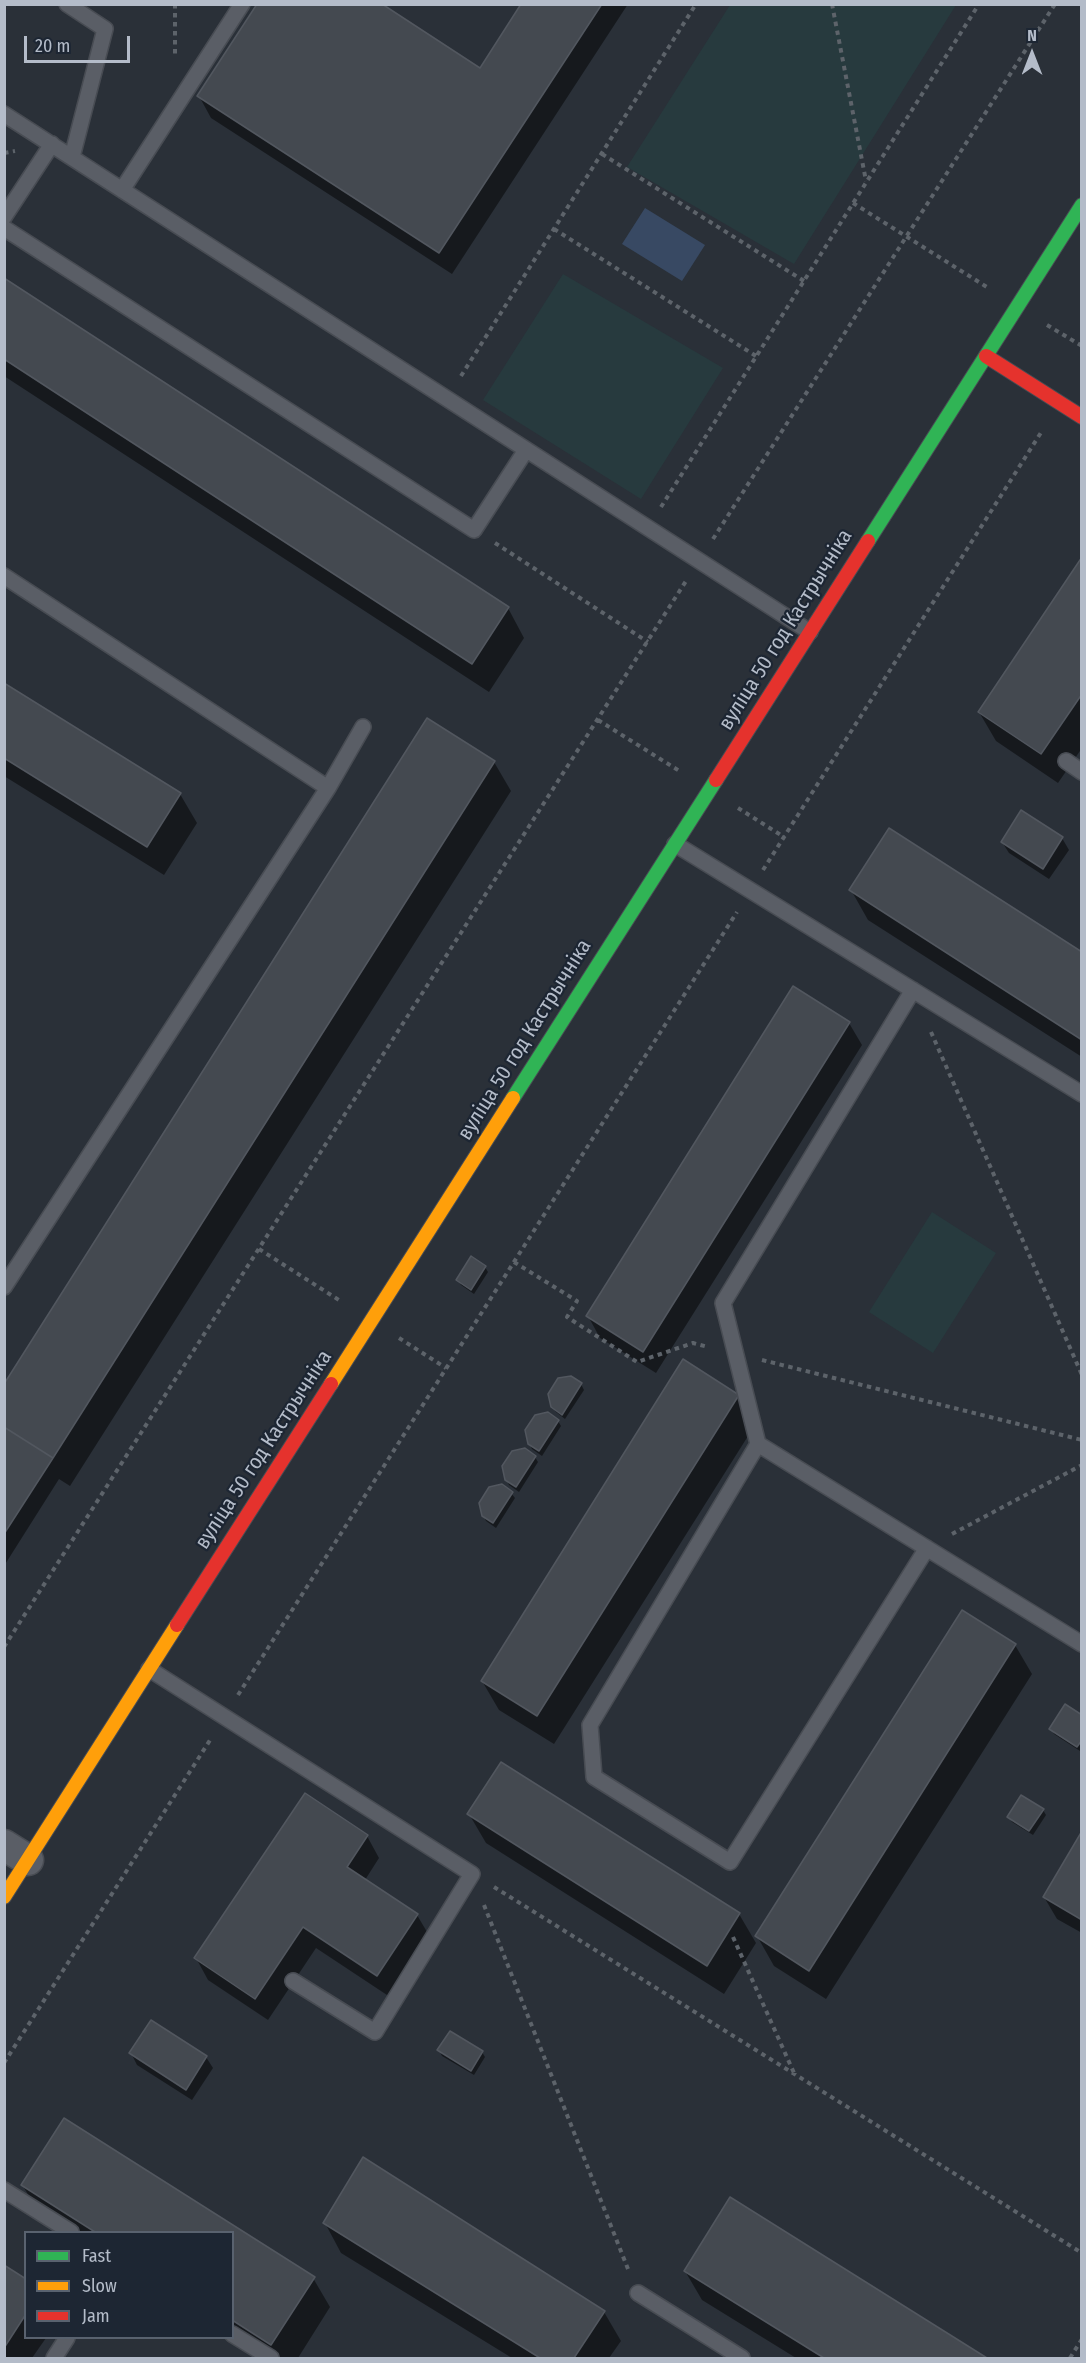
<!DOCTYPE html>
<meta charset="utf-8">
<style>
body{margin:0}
#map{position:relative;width:1086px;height:2363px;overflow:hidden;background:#2a3038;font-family:"Fira Sans Condensed",sans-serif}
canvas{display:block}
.frame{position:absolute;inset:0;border:6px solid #b4bcc9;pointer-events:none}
.legend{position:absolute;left:24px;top:2231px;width:210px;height:108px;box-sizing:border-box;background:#1d2633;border:2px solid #59626f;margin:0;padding:8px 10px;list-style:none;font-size:18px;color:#b4bcc9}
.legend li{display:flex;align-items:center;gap:12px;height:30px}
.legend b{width:30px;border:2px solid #59626f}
.north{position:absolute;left:1002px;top:24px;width:60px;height:60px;-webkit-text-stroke:4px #1d2633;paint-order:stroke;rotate:0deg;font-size:16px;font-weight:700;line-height:24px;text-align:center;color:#b4bcc9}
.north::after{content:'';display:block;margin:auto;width:21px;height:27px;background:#b4bcc9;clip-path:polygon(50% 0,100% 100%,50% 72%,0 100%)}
.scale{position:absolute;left:24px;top:36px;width:106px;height:27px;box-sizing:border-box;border:3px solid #b4bcc9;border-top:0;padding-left:8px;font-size:18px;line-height:21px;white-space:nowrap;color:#b4bcc9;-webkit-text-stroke:4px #1d2633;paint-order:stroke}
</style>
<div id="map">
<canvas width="1086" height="2363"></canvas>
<div class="frame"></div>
<ul class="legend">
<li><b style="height:8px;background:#30b455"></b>Fast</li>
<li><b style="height:8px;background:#ff9f0a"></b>Slow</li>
<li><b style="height:8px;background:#e5322d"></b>Jam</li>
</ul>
<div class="north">N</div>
<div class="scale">20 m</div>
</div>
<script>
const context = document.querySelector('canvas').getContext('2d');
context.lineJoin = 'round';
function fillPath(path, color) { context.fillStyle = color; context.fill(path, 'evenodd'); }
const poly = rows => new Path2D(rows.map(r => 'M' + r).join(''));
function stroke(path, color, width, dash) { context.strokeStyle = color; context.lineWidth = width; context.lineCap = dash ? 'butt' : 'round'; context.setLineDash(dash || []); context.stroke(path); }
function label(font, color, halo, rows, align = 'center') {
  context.font = font + ' "Fira Sans Condensed",sans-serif'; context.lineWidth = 4.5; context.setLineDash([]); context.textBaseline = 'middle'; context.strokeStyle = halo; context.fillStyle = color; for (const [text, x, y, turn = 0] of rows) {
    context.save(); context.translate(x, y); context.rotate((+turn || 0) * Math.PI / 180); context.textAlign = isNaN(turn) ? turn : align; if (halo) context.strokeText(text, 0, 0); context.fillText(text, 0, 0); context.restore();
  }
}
const green = poly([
 [730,5,956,5,794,264,627,167],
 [563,274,723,368,641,499,483,400],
 [932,1212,996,1253,933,1353,869,1312]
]);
const water = poly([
 [645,208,705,245,682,281,622,244]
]);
const shadow = poly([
 [259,4,388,4,385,8,480,70,523,4,628,4,452,274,211,118,199,96],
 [4,280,508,608,524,638,489,692,4,376],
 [1082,559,1082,748,1058,783,996,741,979,712],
 [4,684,180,794,197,823,164,875,4,776],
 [494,762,511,791,70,1486,59,1479,4,1566,4,1387],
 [1062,838,1069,850,1049,879,1009,853,1002,842],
 [851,890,1082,953,1082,1057,868,920],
 [849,1023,862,1045,656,1373,600,1338,588,1316],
 [485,1267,488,1272,474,1294,461,1285,458,1280],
 [581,1384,584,1390,565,1419,556,1412,552,1407],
 [738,1396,755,1425,554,1744,499,1710,482,1681],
 [558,1421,561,1426,542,1456,532,1449,529,1443],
 [535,1457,538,1462,519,1492,509,1485,506,1479],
 [511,1493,515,1498,496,1528,486,1521,483,1515],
 [1015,1645,1032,1674,826,1999,774,1966,757,1936],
 [1082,1717,1082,1749,1080,1751,1054,1734,1051,1729],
 [501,1764,739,1914,756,1943,724,1994,486,1843,469,1814],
 [1043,1810,1046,1815,1033,1835,1012,1822,1009,1817],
 [1082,1834,1082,1933,1057,1919,1044,1897],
 [367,1836,379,1858,365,1880,417,1915,430,1937,390,1997,316,1948,268,2020,208,1980,196,1958],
 [439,2050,482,2052,485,2057,474,2075,442,2056],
 [131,2053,206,2057,213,2068,192,2100,137,2065],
 [65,2120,313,2278,330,2307,298,2358,265,2358,232,2338,232,2232,67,2232,40,2215,23,2186],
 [730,2199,984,2358,796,2358,702,2300,685,2271],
 [325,2223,604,2312,621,2341,609,2358,512,2358,341,2253],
 [4,2267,26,2280,26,2338,46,2338,32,2358,4,2358]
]);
const building = poly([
 [257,4,382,4,480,68,521,4,602,4,439,253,197,96,257,4],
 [4,278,509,607,472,664,4,359,4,278],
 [1082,557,1082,694,1041,754,978,712,1082,557],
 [4,683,181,793,147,847,4,758,4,683],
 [427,718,495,761,53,1458,4,1427,4,1384,427,718],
 [1021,810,1063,837,1043,869,1001,842,1021,810],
 [889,828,1082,952,1082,1040,849,890,889,828],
 [793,986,850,1022,643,1352,586,1316,793,986],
 [471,1256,486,1266,471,1290,456,1280,471,1256],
 [683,1359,739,1395,537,1716,481,1681,683,1359],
 [571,1376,582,1383,562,1415,551,1407,548,1394,558,1378,571,1376],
 [548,1412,559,1420,539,1451,528,1444,525,1430,535,1415,548,1412],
 [4,1427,53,1458,4,1534,4,1427],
 [525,1448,536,1456,516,1487,505,1480,502,1466,512,1451,525,1448],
 [502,1484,513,1492,493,1523,482,1516,479,1503,489,1487,502,1484],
 [962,1610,1016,1644,809,1971,755,1936,962,1610],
 [1065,1704,1082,1715,1082,1740,1077,1747,1049,1729,1065,1704],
 [501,1762,740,1913,707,1966,467,1814,501,1762],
 [305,1793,368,1835,347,1867,418,1914,377,1976,303,1927,255,1999,194,1958,305,1793],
 [1021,1795,1044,1809,1029,1831,1007,1817,1021,1795],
 [1082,1831,1082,1920,1043,1897,1082,1831],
 [151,2020,207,2056,186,2090,129,2053,151,2020],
 [450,2031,483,2051,471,2071,437,2050,450,2031],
 [64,2118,315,2277,271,2345,232,2320,232,2232,95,2232,21,2185,64,2118],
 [363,2157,605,2311,574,2358,540,2358,323,2223,363,2157],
 [730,2197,987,2358,824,2358,684,2271,730,2197],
 [4,2265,26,2279,26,2314,4,2348,4,2265]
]);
const path = poly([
 [175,4,175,58],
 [832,4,866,181],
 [4,153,15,151],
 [602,154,804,281],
 [853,203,990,289],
 [554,229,756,356],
 [1047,325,1082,346],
 [461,376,696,4],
 [661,507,979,4],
 [713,539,1055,4],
 [495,543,648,642],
 [598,720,681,772],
 [738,808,784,837],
 [763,870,1042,431],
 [931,1032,1082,1375],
 [259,1249,342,1302],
 [514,1262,577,1301,567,1317,637,1362,693,1343,708,1347],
 [399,1338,446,1368],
 [762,1360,1082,1440],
 [952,1534,1082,1465],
 [4,1647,686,581],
 [238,1695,737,912],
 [494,1887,1082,2253],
 [484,1905,628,2269],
 [733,1937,794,2073],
 [4,2063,212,1737],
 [1070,2358,1082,2339]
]);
const lane = poly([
 [67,4,105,29,72,157],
 [4,114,810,632],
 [122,190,242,4],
 [4,217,52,144],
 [4,228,474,530,526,450],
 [4,576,328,788],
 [1066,761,1082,772],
 [675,844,1082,1094],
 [913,990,723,1303,758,1444,1082,1644],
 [4,1287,328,788,363,727],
 [758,1444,590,1725,594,1777,730,1862,927,1548],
 [149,1669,472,1874,375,2032,293,1981],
 [4,2190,71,2232],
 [638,2293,742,2358],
 [232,2334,271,2358],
 [54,2358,67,2338]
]);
const street = poly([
 [4,1845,28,1860]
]);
const fast = poly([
 [868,541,1082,205],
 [513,1098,716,780]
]);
const slow = poly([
 [331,1384,513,1098],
 [4,1897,177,1625]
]);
const jam = poly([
 [986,356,1082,417],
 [716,780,868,541],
 [177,1625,331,1384]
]);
const streetNames = [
 ["вуліца 50 год Кастрычніка",786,630,-58],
 ["вуліца 50 год Кастрычніка",525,1040,-58],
 ["вуліца 50 год Кастрычніка",264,1450,-57]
];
fillPath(green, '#273a3e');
fillPath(water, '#384963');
fillPath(shadow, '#0007');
fillPath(building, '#444950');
stroke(building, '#52575f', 1.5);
stroke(lane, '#484c53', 18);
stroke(street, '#484c53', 33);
stroke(fast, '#484c53', 16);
stroke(slow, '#484c53', 16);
stroke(jam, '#484c53', 16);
stroke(path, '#5d636a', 4, [4.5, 4.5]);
stroke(lane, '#5a5e66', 15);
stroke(street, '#5a5e66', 30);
stroke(fast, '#30b455', 14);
stroke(slow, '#ff9f0a', 14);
stroke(jam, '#e5322d', 14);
label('21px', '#b4bcc9', '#1d2633', streetNames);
</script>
